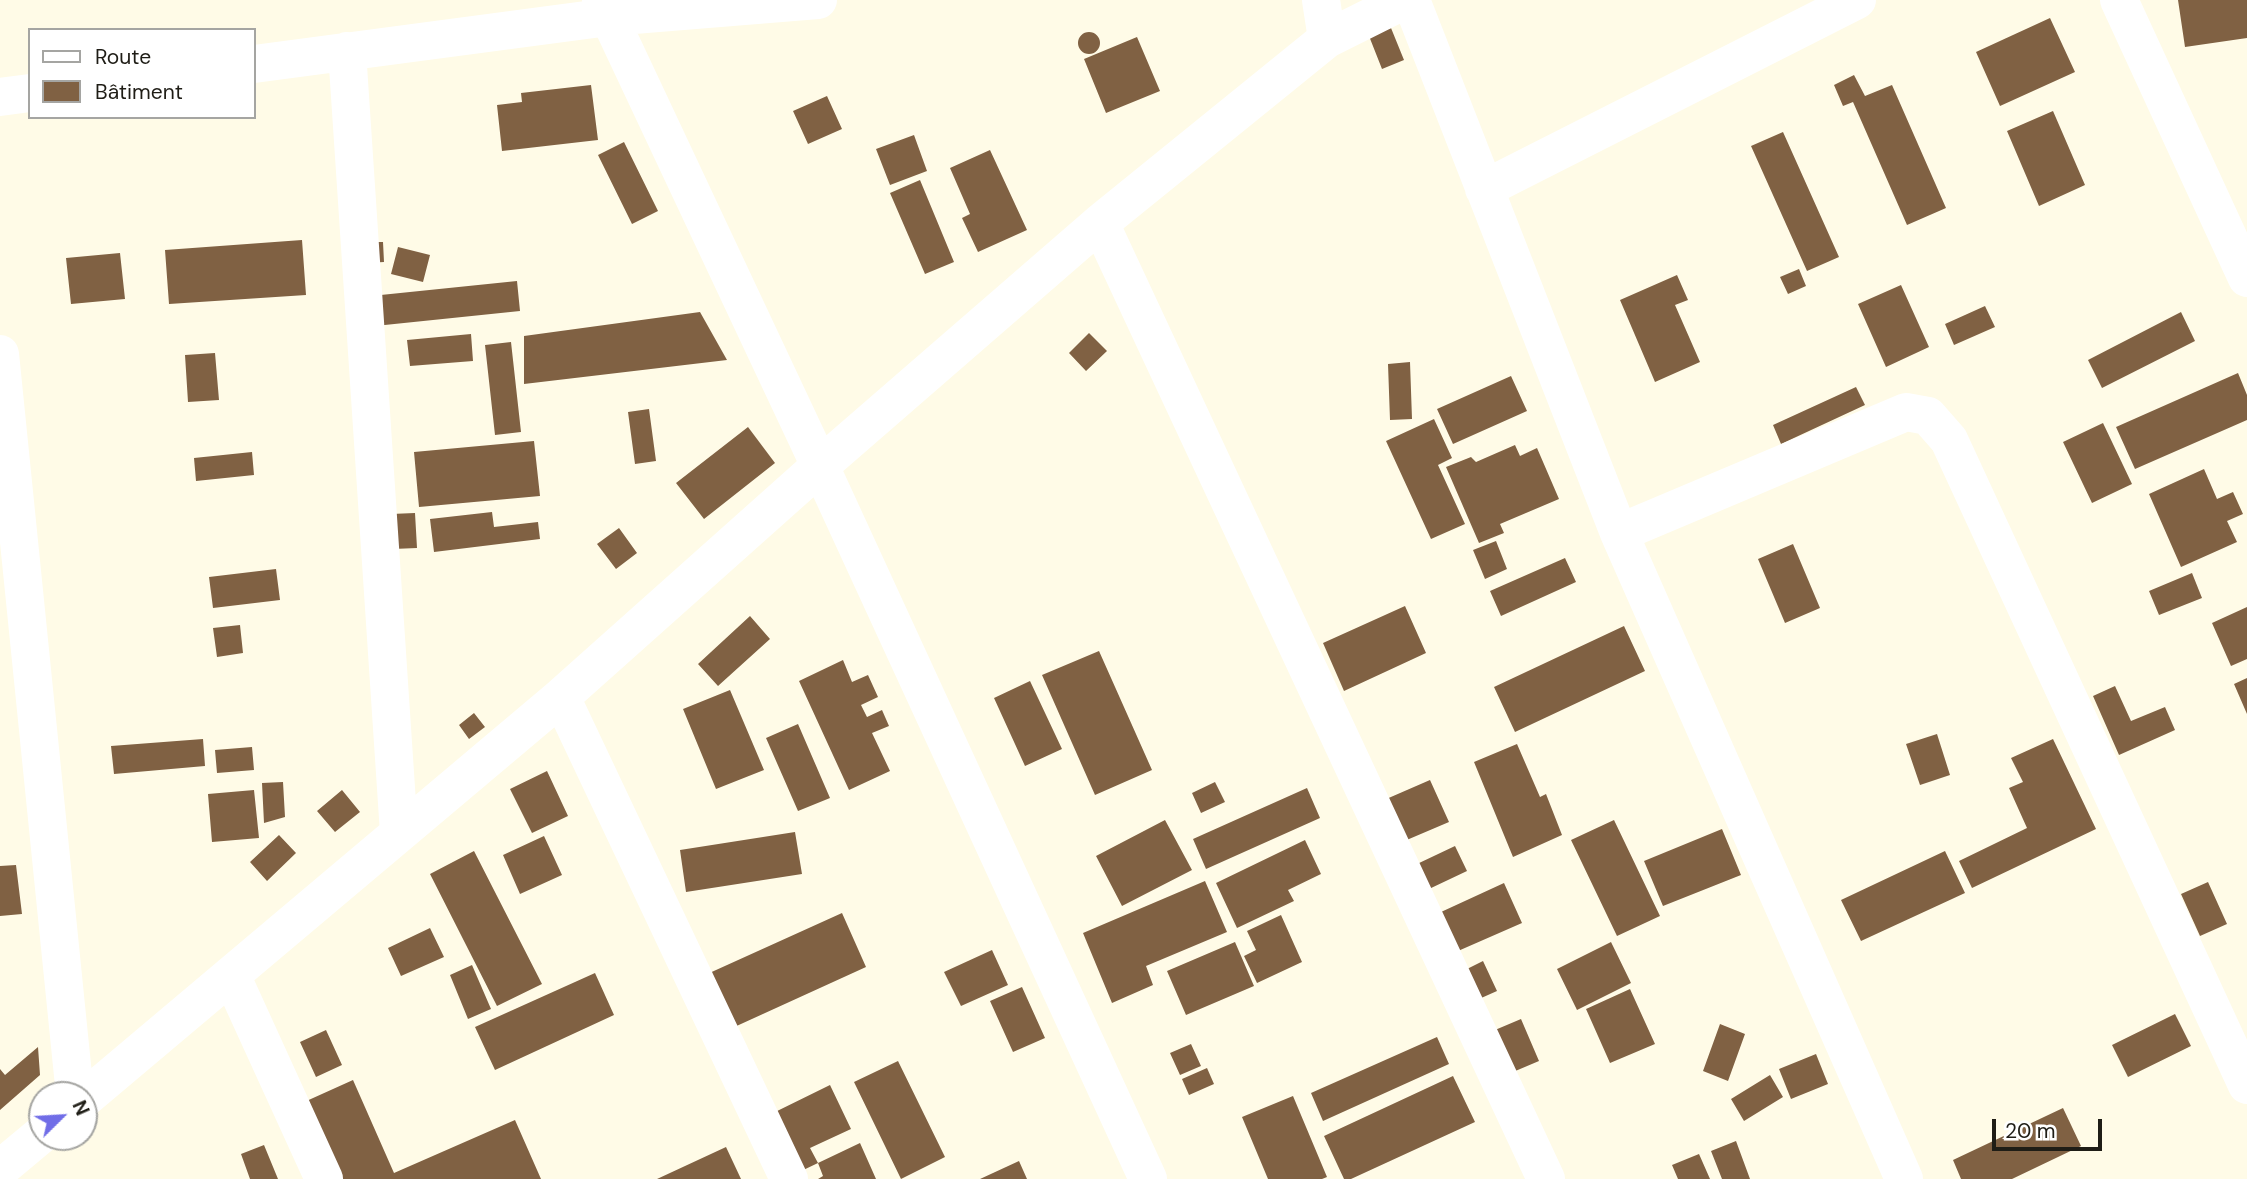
<!DOCTYPE html>
<meta charset="utf-8">
<style>
body{margin:0}
#map{position:relative;width:2247px;height:1179px;overflow:hidden;background:#fffbe7;font-family:"DM Sans",sans-serif}
canvas{display:block}
.legend{position:absolute;left:28px;top:28px;width:228px;height:91px;box-sizing:border-box;background:#fff;border:2px solid #a5a5a2;margin:0;padding:9px 12px;list-style:none;font-size:21px;color:#1f1d16}
.legend li{display:flex;align-items:center;gap:14px;height:35px}
.legend b{width:35px;border:2px solid #a5a5a2}
.north{position:absolute;left:28px;top:1081px;width:70px;height:70px;box-sizing:border-box;background:#fff;border:2px solid #a5a5a2;border-radius:50%;rotate:66deg;font-size:19px;font-weight:700;line-height:28px;text-align:center;color:#1f1d16}
.north::after{content:'';display:block;margin:auto;width:24px;height:32px;background:#706de7;clip-path:polygon(50% 0,100% 100%,50% 72%,0 100%)}
.scale{position:absolute;left:1992px;top:1119px;width:110px;height:32px;box-sizing:border-box;border:4px solid #1f1d16;border-top:0;padding-left:9px;font-size:21px;line-height:24px;white-space:nowrap;color:#1f1d16;-webkit-text-stroke:5px #fff;paint-order:stroke}
</style>
<div id="map">
<canvas width="2247" height="1179"></canvas>
<ul class="legend">
<li><b style="height:9px;background:#fff"></b>Route</li>
<li><b style="height:19px;background:#806143"></b>Bâtiment</li>
</ul>
<div class="north">N</div>
<div class="scale">20 m</div>
</div>
<script>
const context = document.querySelector('canvas').getContext('2d');
context.lineJoin = 'round';
function fillPath(path, color) { context.fillStyle = color; context.fill(path, 'evenodd'); }
const poly = rows => new Path2D(rows.map(r => 'M' + r).join(''));
function stroke(path, color, width, dash) { context.strokeStyle = color; context.lineWidth = width; context.lineCap = dash ? 'butt' : 'round'; context.setLineDash(dash || []); context.stroke(path); }
const building = poly([
 [2178,0,2247,0,2247,38,2185,47],
 [2050,18,2075,72,2000,106,1976,52],
 [1391,28,1404,60,1382,69,1369,36],
 '1078 43a11 11 0 1 1 22 0a11 11 0 1 1-22 0Z',
 [1137,37,1160,91,1106,113,1084,59],
 [1854,75,1865,96,1892,85,1946,208,1907,225,1853,102,1843,106,1834,85],
 [591,85,598,140,502,151,497,105,522,102,521,93],
 [827,96,842,129,808,144,793,111],
 [2053,111,2085,185,2039,206,2007,131],
 [1783,132,1839,257,1807,271,1751,146],
 [914,135,927,171,890,185,876,149],
 [624,142,658,211,632,224,598,155],
 [990,150,1027,230,978,252,962,218,970,214,950,168],
 [920,180,954,262,925,274,890,193],
 [302,240,306,295,169,304,165,250],
 [366,242,383,242,384,262,367,263],
 [398,247,430,255,423,282,391,274],
 [120,253,125,299,71,304,66,258],
 [1799,269,1806,286,1788,294,1780,277],
 [1677,275,1688,300,1675,305,1700,362,1655,382,1620,300],
 [517,281,520,311,375,326,371,296],
 [1901,285,1929,347,1886,367,1858,304],
 [1985,306,1995,327,1954,345,1945,324],
 [700,312,727,360,524,384,524,336],
 [2181,312,2195,341,2102,388,2088,360],
 [1089,333,1107,351,1086,371,1069,353],
 [471,334,473,361,410,366,407,340],
 [511,342,521,432,495,435,485,345],
 [215,353,219,400,188,402,185,355],
 [1410,362,1412,419,1390,420,1388,364],
 [2238,373,2247,395,2247,420,2135,469,2116,427],
 [1511,376,1527,411,1453,444,1437,409],
 [1856,387,1865,405,1781,444,1773,425],
 [649,409,656,461,635,464,628,412],
 [1434,419,1452,458,1438,465,1465,524,1431,539,1386,441],
 [2103,423,2132,484,2092,503,2063,442],
 [748,427,775,463,704,519,676,483],
 [534,441,540,496,419,507,414,452],
 [1515,445,1520,456,1537,448,1559,499,1500,524,1504,533,1479,543,1446,467,1471,457,1476,462],
 [252,452,254,475,196,481,194,458],
 [2204,469,2217,499,2233,492,2243,514,2227,521,2237,542,2181,567,2149,494],
 [492,512,494,527,538,522,540,539,434,552,430,519],
 [415,513,417,548,393,549,391,514],
 [619,528,637,553,616,569,597,544],
 [1496,541,1507,569,1485,579,1473,550],
 [1793,544,1820,608,1785,623,1758,559],
 [1565,558,1576,582,1501,616,1490,591],
 [276,569,280,600,213,608,209,577],
 [2192,573,2202,598,2159,615,2149,591],
 [1405,606,1426,653,1344,691,1323,643],
 [2247,607,2247,659,2231,666,2212,623],
 [750,616,770,639,718,686,698,664],
 [240,625,243,653,217,657,213,628],
 [1624,626,1645,671,1515,732,1494,687],
 [1099,651,1152,770,1095,795,1042,675],
 [843,660,852,682,868,675,878,697,861,705,867,717,882,710,889,726,872,733,890,771,849,790,799,681],
 [2247,678,2247,714,2234,684],
 [1030,681,1062,749,1025,766,994,698],
 [2115,686,2131,721,2165,707,2175,730,2119,755,2093,696],
 [730,690,764,770,716,789,683,709],
 [474,713,485,727,469,739,459,725],
 [798,724,830,798,798,811,766,738],
 [1937,734,1950,775,1920,785,1906,744],
 [203,739,205,766,114,774,111,746],
 [2053,739,2096,829,1972,888,1959,861,2027,828,2009,788,2023,782,2011,758],
 [1517,744,1540,797,1546,794,1562,835,1513,857,1474,762],
 [252,747,254,770,217,773,215,750],
 [547,771,568,816,532,833,510,789],
 [1430,780,1449,822,1402,842,1384,800],
 [283,782,285,817,264,823,262,783],
 [1215,782,1225,802,1201,813,1192,793],
 [1307,788,1320,818,1206,869,1193,839],
 [254,790,259,838,212,842,208,794],
 [342,790,360,812,335,832,317,811],
 [1165,820,1192,870,1122,906,1096,856],
 [1614,820,1660,916,1617,936,1571,840],
 [1722,829,1741,875,1663,906,1644,861],
 [795,832,802,874,686,892,680,850],
 [279,835,296,853,267,881,250,862],
 [544,836,562,875,520,894,503,855],
 [1305,840,1321,874,1288,890,1294,901,1237,928,1216,883],
 [1455,846,1467,871,1429,889,1417,864],
 [474,851,542,984,497,1006,430,874],
 [1945,851,1965,893,1861,941,1841,900],
 [16,865,22,914,0,916,0,866],
 [1205,881,1227,932,1146,966,1153,985,1112,1003,1083,933],
 [2208,882,2227,924,2200,936,2181,894],
 [1504,883,1522,923,1458,951,1441,912],
 [842,913,866,967,730,1029,705,975],
 [1281,915,1302,962,1257,983,1244,956,1256,950,1247,931],
 [430,928,444,957,401,976,388,948],
 [1235,942,1254,986,1186,1015,1167,971],
 [1611,942,1631,983,1577,1010,1557,969],
 [992,950,1008,985,961,1006,944,972],
 [1483,961,1497,991,1479,999,1467,969],
 [472,965,491,1009,468,1019,450,975],
 [595,973,614,1015,495,1070,475,1027],
 [1022,987,1045,1038,1013,1052,990,1001],
 [1630,989,1655,1044,1610,1063,1586,1009],
 [2175,1014,2191,1046,2128,1077,2112,1045],
 [1521,1019,1539,1061,1513,1072,1495,1030],
 [1720,1024,1745,1034,1728,1081,1703,1071],
 [326,1030,342,1065,316,1077,300,1042],
 [1437,1037,1449,1064,1323,1121,1311,1093],
 [1191,1044,1201,1066,1180,1075,1170,1053],
 [38,1047,40,1075,0,1110,0,1069,5,1075],
 [1816,1054,1828,1084,1791,1099,1779,1069],
 [898,1061,945,1157,901,1179,854,1082],
 [1207,1068,1214,1084,1189,1095,1182,1079],
 [1770,1075,1783,1097,1744,1121,1731,1099],
 [1453,1076,1475,1122,1351,1179,1344,1179,1324,1136],
 [353,1080,394,1173,515,1120,541,1179,336,1179,302,1103],
 [830,1085,851,1129,810,1148,818,1163,860,1143,876,1179,818,1179,823,1176,818,1163,797,1173,769,1115],
 [1293,1096,1327,1177,1322,1179,1268,1179,1242,1117],
 [2063,1108,2081,1146,2012,1179,1961,1179,1953,1160],
 [1736,1141,1750,1179,1722,1179,1711,1151],
 [264,1145,278,1179,250,1179,241,1154],
 [726,1147,741,1179,657,1179],
 [1699,1154,1710,1179,1678,1179,1672,1165],
 [1019,1161,1027,1179,980,1179]
]);
const minor = poly([
 [601,0,820,466,1148,1179],
 [1321,0,1327,39],
 [1411,0,1619,533,1904,1179],
 [2119,0,2247,278],
 [347,51,399,833],
 [254,64,609,17,818,0],
 [0,97,30,93],
 [1484,189,1857,0],
 [1100,223,1546,1179],
 [0,354,75,1095],
 [1619,533,1906,412,1928,416,1949,440,2247,1085],
 [561,697,789,1179],
 [231,975,324,1179],
 [84,1099,561,697,820,466,1100,223,1327,39,1405,0],
 [0,1169,42,1134]
]);
fillPath(building, '#806143');
stroke(minor, '#fff', 38);
</script>
